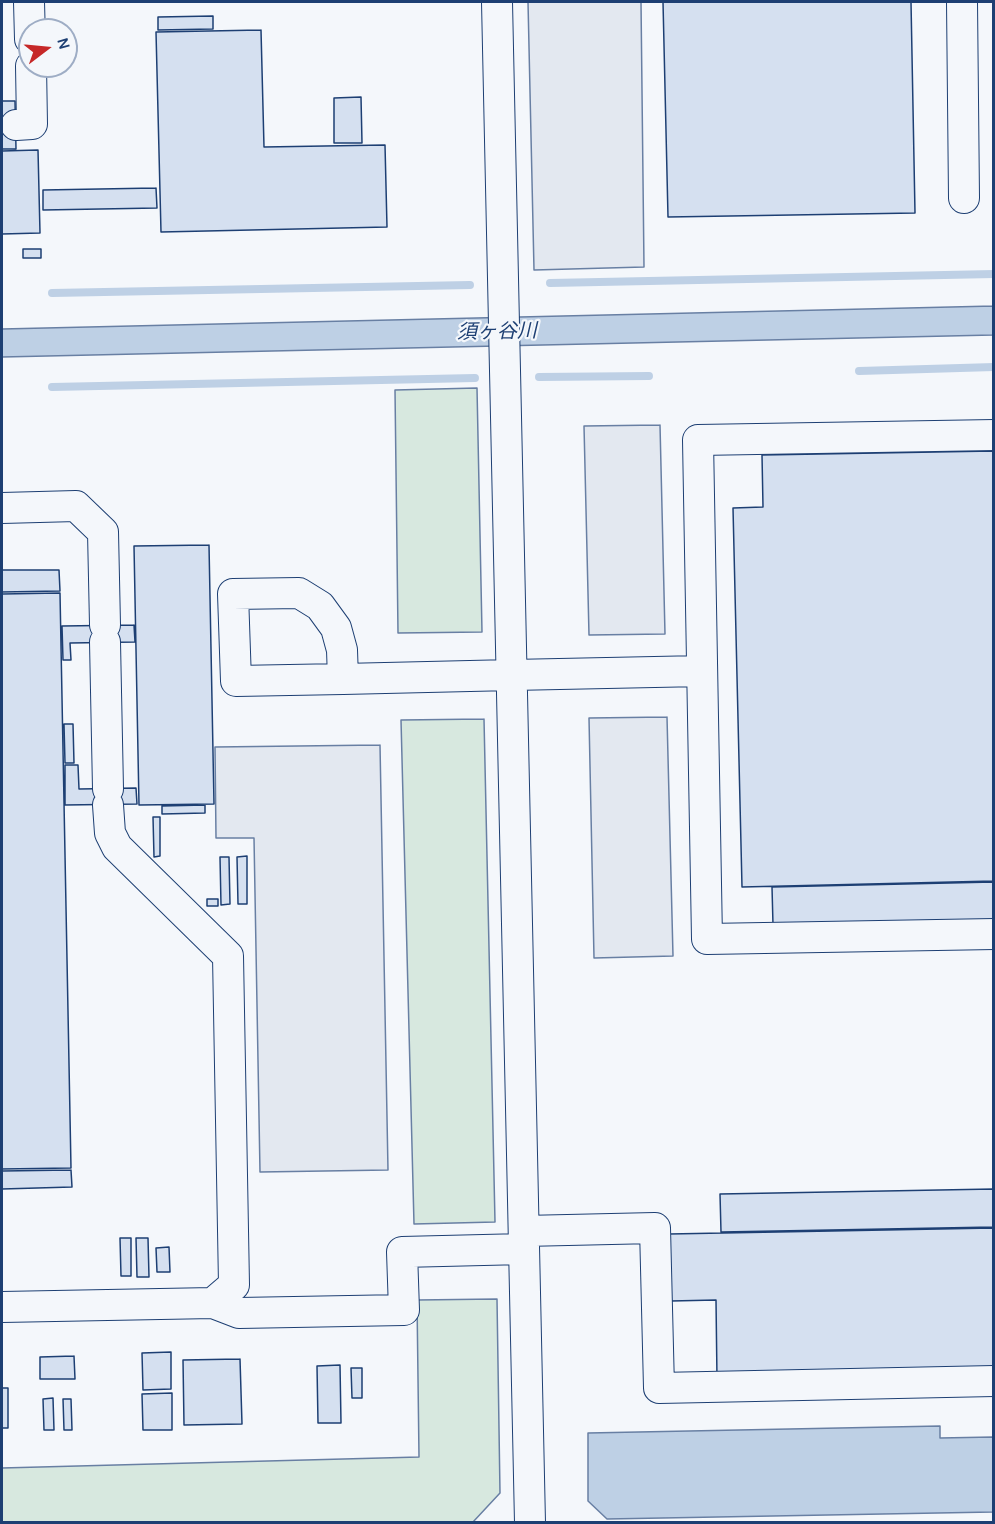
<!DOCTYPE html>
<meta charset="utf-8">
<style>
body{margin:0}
#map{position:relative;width:995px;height:1524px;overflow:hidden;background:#f4f7fb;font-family:Karla,sans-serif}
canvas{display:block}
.frame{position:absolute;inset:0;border:3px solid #1d3f73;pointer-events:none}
.north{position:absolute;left:18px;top:18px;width:60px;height:60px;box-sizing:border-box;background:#f4f7fb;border:2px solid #9eadc5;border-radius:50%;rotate:74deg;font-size:16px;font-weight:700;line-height:24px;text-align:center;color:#1d3f73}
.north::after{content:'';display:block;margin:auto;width:21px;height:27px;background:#c62828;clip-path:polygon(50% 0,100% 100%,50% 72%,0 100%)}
</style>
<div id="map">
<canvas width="995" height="1524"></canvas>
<div class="frame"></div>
<div class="north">N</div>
</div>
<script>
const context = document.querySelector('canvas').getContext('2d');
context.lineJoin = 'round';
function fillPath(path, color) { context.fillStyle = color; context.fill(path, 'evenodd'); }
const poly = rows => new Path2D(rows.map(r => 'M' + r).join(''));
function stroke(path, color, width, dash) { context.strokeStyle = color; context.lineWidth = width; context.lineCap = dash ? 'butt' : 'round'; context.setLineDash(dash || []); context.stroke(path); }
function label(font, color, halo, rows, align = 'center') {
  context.font = font + ' Karla,"Noto Sans JP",sans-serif'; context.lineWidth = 4.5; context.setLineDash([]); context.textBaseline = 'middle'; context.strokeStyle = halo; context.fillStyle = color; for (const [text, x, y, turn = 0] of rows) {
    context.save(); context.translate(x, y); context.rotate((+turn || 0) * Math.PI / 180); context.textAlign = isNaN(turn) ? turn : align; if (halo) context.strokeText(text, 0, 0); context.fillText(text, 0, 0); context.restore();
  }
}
const green = poly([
 [477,388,482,632,398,633,395,390,477,388],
 [484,719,495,1222,414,1224,401,720,484,719],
 [497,1299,500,1493,473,1522,2,1522,2,1468,419,1457,417,1300,497,1299]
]);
const parking = poly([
 [528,2,641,2,644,267,534,270,528,2],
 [660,425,665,634,589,635,584,426,660,425],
 [667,717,673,956,594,958,589,718,667,717],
 [380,745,388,1170,260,1172,254,838,216,838,215,747,380,745]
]);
const water = poly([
 [994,306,993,335,2,357,2,329,994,306],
 [940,1426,940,1438,993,1437,993,1512,607,1519,588,1501,588,1433,940,1426]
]);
const stream = poly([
 [550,283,994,274],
 [52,293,470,285],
 [859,371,994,367],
 [539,377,649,376],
 [52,387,475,378]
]);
const building = poly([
 [663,2,911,2,915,213,668,217,663,2],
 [213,16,213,29,158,30,158,17,213,16],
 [261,30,264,147,385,145,387,227,161,232,156,32,261,30],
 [361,97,362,143,334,143,334,98,361,97],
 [2,101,15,101,16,149,2,149,2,101],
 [38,150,40,233,2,234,2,151,38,150],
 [156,188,157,208,43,210,43,190,156,188],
 [23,249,41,249,41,258,23,258,23,249],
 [994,451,994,881,742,887,733,508,763,507,762,455,994,451],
 [209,545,214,804,139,805,134,546,209,545],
 [2,570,59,570,60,591,2,592,2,570],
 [60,593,71,1168,2,1169,2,594,60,593],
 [134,625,135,642,70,643,71,660,63,660,62,626,134,625],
 [64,724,73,724,74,763,65,763,64,724],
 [65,765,78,765,79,789,136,788,137,804,65,805,65,765],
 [205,805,205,813,162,814,162,806,205,805],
 [153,817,160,817,160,856,154,857,153,817],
 [247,856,247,904,238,904,237,857,247,856],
 [220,857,229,857,230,904,221,905,220,857],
 [994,882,994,921,773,925,772,887,994,882],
 [207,899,218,899,218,906,207,906,207,899],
 [71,1170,72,1187,2,1189,2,1171,71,1170],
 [994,1189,994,1227,721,1232,720,1194,994,1189],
 [994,1228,994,1374,717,1380,716,1300,671,1301,669,1234,994,1228],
 [120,1238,131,1238,131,1276,121,1276,120,1238],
 [136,1238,148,1238,149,1277,137,1277,136,1238],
 [169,1247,170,1272,157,1272,156,1248,169,1247],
 [171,1352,171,1389,143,1390,142,1353,171,1352],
 [74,1356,75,1379,40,1379,40,1357,74,1356],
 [240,1359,242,1424,184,1425,183,1360,240,1359],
 [340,1365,341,1423,318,1423,317,1366,340,1365],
 [351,1368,362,1368,362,1398,352,1398,351,1368],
 [2,1388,8,1388,8,1428,2,1428,2,1388],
 [172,1393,172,1430,143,1430,142,1394,172,1393],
 [53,1398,54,1430,44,1430,43,1399,53,1398],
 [63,1399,71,1399,72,1430,64,1430,63,1399]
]);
const minor = poly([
 [29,2,30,39],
 [497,2,530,1522],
 [962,2,964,198],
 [16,125,32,124,31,66],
 [994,435,698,440,707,939,994,934],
 [2,508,76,506,103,532,105,625],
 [105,642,108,789],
 [343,679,342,650,336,628,320,606,299,593,233,594,236,681,343,679,512,675,702,671],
 [524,1231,655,1228,659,1388,994,1381],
 [213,1303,239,1313,404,1310,402,1252,524,1249],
 [2,1307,213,1303,234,1285,228,956,117,847,110,833,108,805]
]);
const waterNames = [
 ["須ヶ谷川",497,332,-1]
];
fillPath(green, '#d7e8df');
stroke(green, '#687fa3', 1.5);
fillPath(parking, '#e3e8f0');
stroke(parking, '#687fa3', 1.5);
fillPath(water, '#bed0e5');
stroke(water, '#687fa3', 1.5);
stroke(stream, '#bed0e5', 8);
fillPath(building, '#d5e0f0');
stroke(building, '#1d3f73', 1.5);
stroke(minor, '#1d3f73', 32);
stroke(minor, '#f4f7fb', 30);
label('italic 20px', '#1d3f73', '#f4f7fb', waterNames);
</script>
